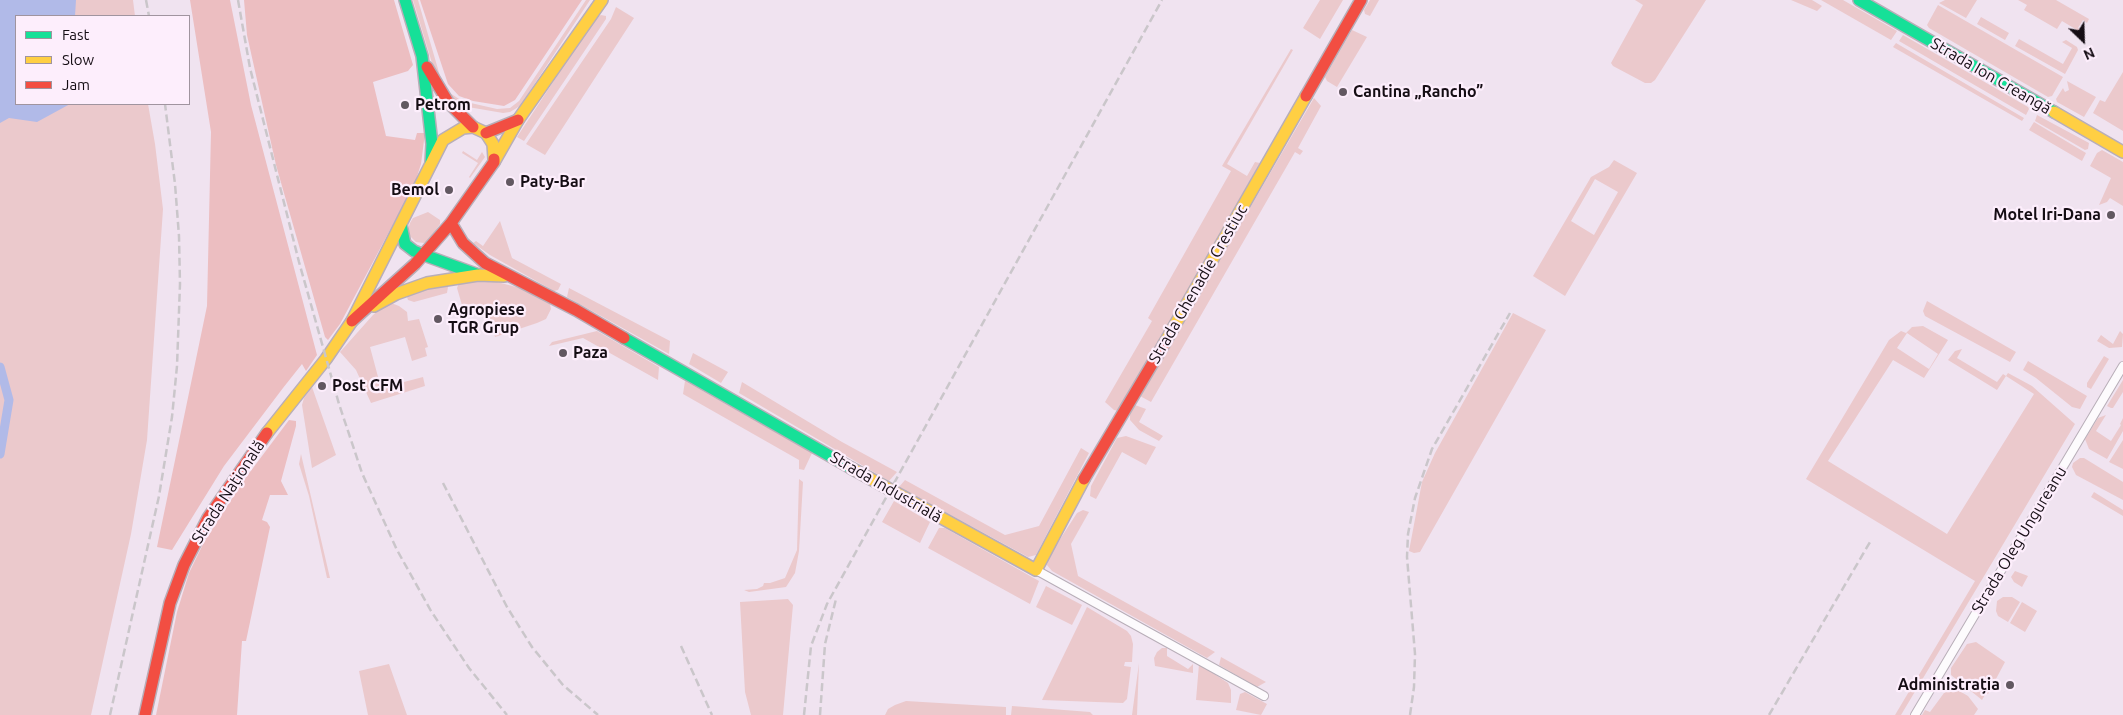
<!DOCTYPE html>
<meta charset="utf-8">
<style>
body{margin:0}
#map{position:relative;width:2123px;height:715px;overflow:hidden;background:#f0e3f0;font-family:Ubuntu,sans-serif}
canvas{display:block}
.legend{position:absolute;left:15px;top:15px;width:175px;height:90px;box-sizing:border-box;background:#fdeefc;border:1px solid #a0949f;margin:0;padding:6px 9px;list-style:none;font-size:15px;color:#150d14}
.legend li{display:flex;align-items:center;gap:10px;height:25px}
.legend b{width:25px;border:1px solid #a0949f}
.north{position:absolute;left:2058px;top:15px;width:50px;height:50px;-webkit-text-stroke:4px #fdeefc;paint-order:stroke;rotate:156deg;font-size:14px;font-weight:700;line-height:20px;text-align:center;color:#150d14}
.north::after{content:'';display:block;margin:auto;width:18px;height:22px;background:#150d14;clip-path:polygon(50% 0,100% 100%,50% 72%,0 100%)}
</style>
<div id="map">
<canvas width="2123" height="715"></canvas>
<ul class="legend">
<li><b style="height:6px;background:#16e098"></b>Fast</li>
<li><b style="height:6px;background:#ffcf43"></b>Slow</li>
<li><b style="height:6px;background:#f24e42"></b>Jam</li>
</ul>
<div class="north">N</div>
</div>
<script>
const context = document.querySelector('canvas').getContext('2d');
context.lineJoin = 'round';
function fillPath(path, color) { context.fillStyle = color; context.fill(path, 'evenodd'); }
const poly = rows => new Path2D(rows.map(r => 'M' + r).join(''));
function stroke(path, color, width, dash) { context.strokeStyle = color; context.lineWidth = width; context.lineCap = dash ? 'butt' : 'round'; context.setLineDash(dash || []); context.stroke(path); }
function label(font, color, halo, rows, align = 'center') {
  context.font = font + ' Ubuntu,sans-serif'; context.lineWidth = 4.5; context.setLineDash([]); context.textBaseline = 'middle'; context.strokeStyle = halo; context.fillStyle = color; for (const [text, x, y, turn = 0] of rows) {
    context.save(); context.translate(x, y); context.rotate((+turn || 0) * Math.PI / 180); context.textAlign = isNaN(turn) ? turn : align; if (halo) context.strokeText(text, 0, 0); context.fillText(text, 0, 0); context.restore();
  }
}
const green = poly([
 [0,0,133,0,135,16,16,16,16,104,148,104,155,144,163,209,147,440,131,534,91,715,0,715],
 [413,0,418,0,440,76,450,93,462,101,497,109,510,108,519,101,586,0,590,0,520,106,510,112,503,113,468,107,453,101,435,73],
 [1320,0,1343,0,1320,39,1303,28],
 [1370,0,1379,0,1370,16,1365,14,1364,10],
 [1635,0,1706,0,1655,80,1651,83,1645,83,1613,66,1611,63,1643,5],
 [1791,0,1812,0,1822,6,1817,11],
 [1821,0,1843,0,1897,31,1891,40],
 [1945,0,1977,0,1966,18,1939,3],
 [2018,0,2056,0,2089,19,2087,23,2083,20,2078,28,2083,31,2082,33,2062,21,2057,29,2024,10,2027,5],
 [1938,5,2063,77,2052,96,2048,97,1929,28,1927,25],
 [616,7,634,18,545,155,526,144,611,19],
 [601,15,606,16,606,19,524,141,517,137,595,18],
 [1981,17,2009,33,2005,40,1977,24],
 [1352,30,1367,37,1337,87,1327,81,1325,77],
 [1903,35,2028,107,2029,109,2026,115,1899,41],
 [2019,39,2063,64,2072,48,2062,42,2066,40,2077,47,2078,50,2065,74,2015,46],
 [1896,43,2024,118,2022,121,1893,47],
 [1291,49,1293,50,1227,164,1247,176,1255,162,1260,163,1119,411,1114,410,1105,402,1152,321,1148,318,1231,171,1222,166],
 [2123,72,2123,131,2093,113,2100,100,2105,102],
 [2067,81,2096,97,2084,117,2057,102,2056,99,2063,88,2065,92,2069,90],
 [1314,98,1321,106,1298,148,1303,151,1300,155,1295,152,1151,402,1140,396],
 [2037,115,2089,143,2088,149,2085,150,2035,121],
 [2034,122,2086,153,2082,161,2029,130],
 [2102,150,2123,162,2123,206,2110,198,2107,202,2099,205,2111,178,2090,166,2097,153],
 [463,151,477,160,482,152,485,157,470,178,469,177,478,163,462,153],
 [1614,160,1637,173,1565,296,1533,276,1591,177,1609,167],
 [1595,179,1618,192,1594,235,1571,221],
 [428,212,440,220,440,224,428,241,424,243,416,242,409,235,408,229,410,223,413,218],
 [500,221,512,258,561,284,558,290,554,291,490,255,473,243,476,241,483,246],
 [477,281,497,282,520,288,539,296,550,304,551,309,546,319,537,323,495,337,486,306,464,312,457,288,459,283],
 [444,285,448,287,447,293,414,302,408,300,407,297,419,290],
 [569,288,670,341,669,354,567,297],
 [1927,301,2016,352,2010,362,1925,316,1923,311],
 [391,303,399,306,407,312,408,321,419,319,428,347,425,348,427,356,412,361,405,337,370,347,381,388,423,377,425,386,371,403,356,370,340,352,373,315,386,304],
 [1513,313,1546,330,1420,552,1414,553,1409,551,1422,482,1435,453],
 [1923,326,1948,340,1924,378,1893,360,1828,461,1947,534,2034,394,2006,376,1997,390,1948,360,1955,351,1962,349,1957,358,1997,382,2003,374,2006,376,2008,373,2032,386,2075,424,1901,715,1895,715,1975,581,1806,479,1889,340,1901,331,1906,333,1912,327],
 [1907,333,1938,354,1929,369,1897,348],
 [597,331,659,367,658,380,583,338,549,346,552,342],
 [2120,331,2123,334,2122,347,2109,348,2097,341,2101,335,2113,344],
 [693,353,728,372,721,383,689,364],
 [2104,356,2109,359,2091,389,2087,387,2087,383],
 [2028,361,2087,396,2080,409,2072,407,2036,378,2023,370],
 [2123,380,2123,392,2113,408,2111,408,2107,406],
 [685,381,812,453,804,470,799,469,799,460,683,394],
 [742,382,842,442,897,472,889,481,739,393],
 [312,387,336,455,312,468,302,405,304,398],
 [1135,405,1146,409,1139,422,1163,436,1159,441,1139,430,1130,420,1130,413],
 [2106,415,2096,431,2111,441,2121,425,2120,424,2123,418,2123,431,2107,459,2089,449,2085,439,2098,418],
 [1126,436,1156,447,1146,465,1122,452,1096,499,1090,496,1091,486,1117,438],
 [2123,440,2123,469,2109,462],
 [1081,448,1089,453,1036,555,1028,557,899,487,905,480,1005,535,1039,526],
 [301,454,330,578,327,578,309,496,299,464],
 [2080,458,2084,458,2123,482,2123,500,2076,475,2072,467,2073,463],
 [799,479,803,482,799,551,795,573,786,587,749,592,744,590,757,589,763,586,764,583,770,583,785,578,797,550],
 [2094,492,2123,510,2123,516,2091,497],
 [894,501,930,522,920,543,882,522],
 [1083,510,1089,512,1071,544,1078,576,1215,652,1207,658,1052,571,1047,565,1048,558,1077,513],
 [939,528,945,528,1039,581,1030,604,928,548],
 [2015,571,2028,576,2022,587,2014,582,2011,577],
 [1046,586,1082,605,1072,625,1036,607],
 [2003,597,2012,597,2020,602,2008,622,1998,616,1996,611,1997,601],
 [788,599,793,605,783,715,751,715,745,692,740,602],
 [2022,602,2037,611,2025,632,2010,623],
 [1087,607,1127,631,1131,636,1133,644,1132,662,1125,662,1124,666,1131,667,1127,699,1123,703,1042,700],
 [1976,642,2005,662,1988,694,1986,693,1982,700,1951,675,1951,668,1967,644],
 [1162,648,1167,648,1167,656,1188,669,1193,664,1193,673,1155,666,1154,658,1157,652],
 [1221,657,1266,682,1257,687,1219,665],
 [1139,663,1137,715,1132,715],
 [389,664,407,715,368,715,359,671],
 [1199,664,1228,683,1231,690,1231,703,1196,700],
 [1956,689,1968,696,1978,709,1974,715,1922,715,1925,710,1930,712,1944,693],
 [1245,692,1267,704,1261,715,1236,710,1240,694],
 [906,701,1006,707,1006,715,885,715,888,709,895,705],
 [1012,706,1090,712,1093,715,1011,715]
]);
const forest = poly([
 [190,0,230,0,251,105,317,355,306,371,302,364,283,388,224,466,172,550,157,547,207,306,211,132],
 [244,0,394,0,413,65,408,71,373,82,386,136,415,140,417,133,425,133,421,164,415,183,340,324,328,340,325,337,276,165,247,35],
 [420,0,582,0,515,100,504,106,473,101,459,96,448,84],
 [289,420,296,421,296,426,281,481,288,495,270,495,262,520,267,522,270,527,246,641,242,641,237,715,156,715,177,612,189,573,204,542,244,480]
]);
const water = poly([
 [0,0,76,0,75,16,16,16,16,104,70,104,37,122,9,118,0,123]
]);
const canal = poly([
 [0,367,9,400,0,454]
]);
const street = poly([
 [1036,570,1264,696],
 [1915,715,2123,366]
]);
const fast = poly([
 [405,0,422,56,432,144,431,163],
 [1859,0,2054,112],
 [401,225,405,244,414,251,424,255],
 [424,255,476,274],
 [624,338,851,468]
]);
const slow = poly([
 [2054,112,2123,152],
 [494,162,518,120,602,0],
 [374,306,396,294,427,283,478,275,504,276],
 [1164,344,1306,96],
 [267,433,326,359,352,321,443,140,463,128,473,127,486,133,493,144,494,159],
 [851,468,1036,570,1084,479]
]);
const jam = poly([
 [427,67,448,102,473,127],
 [1306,96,1361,0],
 [486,133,518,120],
 [451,223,463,243,485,263,576,310,624,338],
 [352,321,415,264,451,223,494,162,494,159],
 [1084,479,1164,344],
 [145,715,170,603,184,565,208,518,267,433]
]);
const rail = poly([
 [146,0,149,16],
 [238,0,250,68,299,262,339,404,362,473,397,550,431,611,469,668,507,715],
 [443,483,507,607,532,647,563,685,598,715],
 [681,646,712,715],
 [110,715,159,496,172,417,177,366,180,284,179,236,175,184,165,104],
 [804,715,811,646,827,604,1162,0],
 [820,715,825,644,836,599],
 [1410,715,1414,687,1415,654,1407,557,1408,534,1415,498,1432,449,1510,313],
 [1769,715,1870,542]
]);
const markers = [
 [1343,92,5,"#625861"],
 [405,105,5,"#625861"],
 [510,182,5,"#625861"],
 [449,190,5,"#625861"],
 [2111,215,5,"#625861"],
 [438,319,5,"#625861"],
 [563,353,5,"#625861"],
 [322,386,5,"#625861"],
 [2010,685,5,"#625861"]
];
const streetNames = [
 ["Strada Ion Creangă",1991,76,30],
 ["Strada Ghenadie Crestiuc",1198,284,-60],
 ["Strada Industrială",886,487,30],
 ["Strada Națională",228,492,-57],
 ["Strada Oleg Ungureanu",2019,540,-59]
];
const poiNames = [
 ["Cantina „Rancho”",1353,92],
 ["Petrom",415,105],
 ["Paty-Bar",520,182],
 ["Bemol",439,190,"right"],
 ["Motel Iri-Dana",2101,215,"right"],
 ["Agropiese",448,310],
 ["TGR Grup",448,328],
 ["Paza",573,353],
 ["Post CFM",332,386],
 ["Administrația",2000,685,"right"]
];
fillPath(green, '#ebc9cc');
fillPath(forest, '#ecbec1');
fillPath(water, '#b1bae8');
stroke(canal, '#b1bae8', 9);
stroke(street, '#b8aeb8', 10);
stroke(fast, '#b8aeb8', 14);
stroke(slow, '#b8aeb8', 14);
stroke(jam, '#b8aeb8', 14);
stroke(street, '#fdfbfd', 8);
stroke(fast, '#16e098', 11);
stroke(slow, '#ffcf43', 11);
stroke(jam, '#f24e42', 11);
stroke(rail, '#cac6ca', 2.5, [8, 4]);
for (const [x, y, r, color] of markers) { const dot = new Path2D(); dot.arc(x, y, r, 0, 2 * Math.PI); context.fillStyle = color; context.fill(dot); stroke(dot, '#fdeefc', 2); }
label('16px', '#150d14', '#fdeefc', streetNames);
label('bold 16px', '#150d14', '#fdeefc', poiNames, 'left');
</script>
